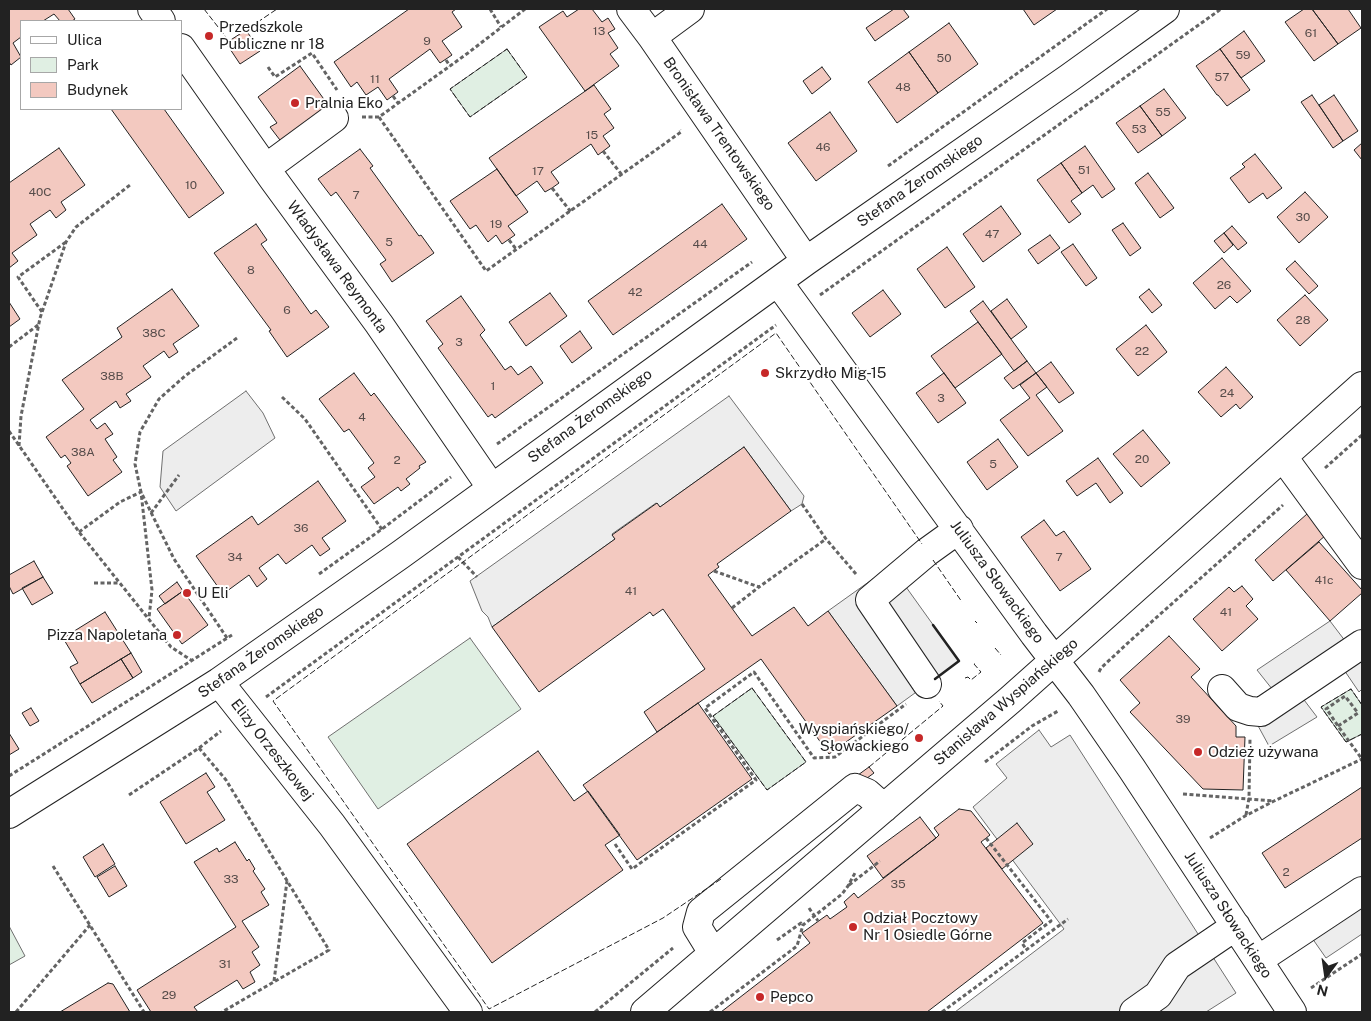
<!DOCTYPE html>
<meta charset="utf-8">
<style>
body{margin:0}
#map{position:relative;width:1371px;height:1021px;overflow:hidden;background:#fff;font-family:"Public Sans",sans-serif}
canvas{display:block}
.frame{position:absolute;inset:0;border:10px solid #222;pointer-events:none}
.legend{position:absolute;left:20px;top:20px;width:162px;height:90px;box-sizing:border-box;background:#fff;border:1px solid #a7a7a7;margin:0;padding:6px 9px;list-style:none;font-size:15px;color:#222}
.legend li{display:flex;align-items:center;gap:10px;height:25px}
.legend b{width:25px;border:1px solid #a7a7a7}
.north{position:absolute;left:1301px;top:951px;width:50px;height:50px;-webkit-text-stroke:4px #fff;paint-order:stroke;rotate:194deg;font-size:14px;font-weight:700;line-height:20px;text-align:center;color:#222}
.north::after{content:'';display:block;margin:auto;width:18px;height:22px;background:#222;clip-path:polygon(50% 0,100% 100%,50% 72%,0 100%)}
</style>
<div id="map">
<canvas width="1371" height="1021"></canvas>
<div class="frame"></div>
<ul class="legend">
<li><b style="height:6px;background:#fff"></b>Ulica</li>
<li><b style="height:14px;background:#e0efe3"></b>Park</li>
<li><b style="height:14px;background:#f3c9c0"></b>Budynek</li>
</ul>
<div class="north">N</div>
</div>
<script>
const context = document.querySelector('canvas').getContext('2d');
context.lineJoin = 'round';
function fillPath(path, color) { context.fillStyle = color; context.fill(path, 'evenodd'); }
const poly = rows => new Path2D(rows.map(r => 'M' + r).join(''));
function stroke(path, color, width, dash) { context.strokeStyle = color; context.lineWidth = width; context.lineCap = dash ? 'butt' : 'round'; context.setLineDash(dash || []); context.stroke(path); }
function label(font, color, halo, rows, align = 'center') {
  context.font = font + ' "Public Sans",sans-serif'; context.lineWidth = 4; context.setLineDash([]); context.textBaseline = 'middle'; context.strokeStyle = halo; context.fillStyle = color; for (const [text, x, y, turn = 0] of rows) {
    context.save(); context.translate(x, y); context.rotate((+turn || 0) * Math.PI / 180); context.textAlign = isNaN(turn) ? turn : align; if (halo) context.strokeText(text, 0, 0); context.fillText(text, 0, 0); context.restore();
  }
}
const green = poly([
 [507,49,527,77,470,117,450,89,507,49],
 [470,638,521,709,378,809,328,737,470,638],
 [752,688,806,762,767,790,713,716,752,688],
 [1351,689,1362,705,1362,734,1346,742,1321,707,1351,689],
 [9,926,25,956,9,965,9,926]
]);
const parking = poly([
 [246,391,263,413,275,438,176,511,160,487,163,451,246,391],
 [729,396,804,496,802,504,791,511,744,447,660,507,656,503,612,534,615,539,492,627,488,617,482,611,470,581,729,396],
 [891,566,959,661,897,706,828,611,891,566],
 [1330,621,1352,650,1362,644,1362,689,1359,692,1338,661,1295,688,1317,717,1269,746,1250,711,1280,699,1257,670,1330,621],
 [1039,730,1051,747,1070,735,1236,993,1206,1012,955,1012,1064,929,973,807,1007,778,996,764,1039,730],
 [1362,891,1362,934,1326,958,1305,928,1362,891]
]);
const building = poly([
 [9,9,68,9,75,19,72,21,60,21,54,14,43,21,21,21,21,37,13,43,21,57,11,65,9,62,9,9],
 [409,9,456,9,452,12,462,27,442,41,452,55,440,63,430,49,389,79,398,92,387,100,378,87,366,95,357,82,351,87,334,62,409,9],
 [579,9,592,9,602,22,608,18,615,29,608,33,618,48,610,54,619,66,585,91,539,27,563,11,567,17,579,9],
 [894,9,903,9,909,17,875,41,866,28,894,9],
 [1023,9,1057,9,1034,25,1023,9],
 [1304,9,1312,9,1338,44,1314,61,1285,22,1304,9],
 [1312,9,1348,9,1361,28,1338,44,1312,9],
 [949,23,978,64,938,93,909,52,949,23],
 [246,30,260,51,240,64,226,43,246,30],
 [1244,31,1265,61,1241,78,1220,49,1244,31],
 [1220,49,1250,90,1227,106,1218,95,1217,95,1196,66,1220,49],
 [909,52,938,93,897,123,868,82,909,52],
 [300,66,331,109,283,144,270,127,277,123,258,97,300,66],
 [822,67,831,79,812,94,803,81,822,67],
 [594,85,611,109,604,114,614,128,603,136,610,146,598,155,591,144,551,172,559,183,552,188,545,192,537,181,516,196,489,158,594,85],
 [1164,89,1186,118,1162,136,1140,106,1164,89],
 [1312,95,1343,141,1333,148,1301,102,1312,95],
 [1334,95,1358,131,1343,141,1319,105,1334,95],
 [1140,106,1162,136,1138,153,1116,123,1140,106],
 [111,109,164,109,224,193,189,218,111,109],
 [830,112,857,151,816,181,788,143,830,112],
 [1362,143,1362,160,1354,150,1362,143],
 [1085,146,1115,189,1102,198,1093,185,1082,193,1061,163,1085,146],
 [59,148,85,185,61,202,66,210,56,218,50,210,30,224,37,235,12,253,18,261,9,268,9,183,59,148],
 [360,149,373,166,370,168,419,236,421,235,434,253,392,282,380,264,386,260,336,192,331,196,318,179,360,149],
 [1255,154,1282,188,1267,199,1263,193,1249,203,1230,178,1245,167,1242,164,1255,154],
 [1061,163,1082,193,1071,201,1081,214,1069,223,1037,180,1061,163],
 [497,169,528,212,508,226,515,235,502,244,496,235,488,242,476,225,470,229,450,201,497,169],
 [1148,173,1174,208,1160,218,1135,183,1148,173],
 [1305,192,1328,217,1299,243,1277,217,1305,192],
 [722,204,747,239,613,335,588,301,722,204],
 [1001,206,1021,234,983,262,963,234,1001,206],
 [1123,223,1141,248,1130,256,1112,230,1123,223],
 [256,224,267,240,261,244,311,314,316,310,329,327,287,357,269,331,271,330,214,253,256,224],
 [1232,226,1247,243,1238,250,1224,233,1232,226],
 [1224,233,1233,245,1224,253,1214,241,1224,233],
 [1050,235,1060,248,1038,264,1028,250,1050,235],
 [1073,244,1097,278,1086,286,1061,252,1073,244],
 [947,247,975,287,945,308,917,269,947,247],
 [1222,258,1251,291,1237,303,1230,296,1215,309,1193,283,1222,258],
 [1295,261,1318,286,1309,294,1286,269,1295,261],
 [172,289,199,326,173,344,178,352,169,358,164,351,143,366,151,377,126,394,131,401,120,408,116,401,90,420,97,429,105,423,113,434,105,439,117,457,113,460,122,472,88,496,67,466,71,463,65,455,61,458,46,437,84,409,62,380,122,337,117,328,172,289],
 [1149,289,1162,305,1152,313,1139,297,1149,289],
 [883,290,901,314,870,337,852,313,883,290],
 [550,293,567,316,526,346,509,322,550,293],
 [1305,295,1328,320,1300,346,1277,320,1305,295],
 [461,296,485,330,480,335,505,370,511,366,518,375,531,366,543,383,495,418,492,414,488,417,438,348,443,344,426,321,461,296],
 [1007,299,1027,327,1011,339,991,311,1007,299],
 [983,301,1027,361,1014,371,970,311,983,301],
 [9,302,20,319,9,327,9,302],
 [978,322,1002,354,955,388,931,356,978,322],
 [1146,325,1167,352,1138,376,1116,349,1146,325],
 [580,331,592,348,572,363,560,346,580,331],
 [1027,361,1036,373,1013,389,1004,378,1027,361],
 [1051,362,1074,393,1059,403,1036,373,1051,362],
 [1226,367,1253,397,1240,409,1236,404,1221,417,1198,392,1226,367],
 [354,373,371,396,374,393,426,462,419,466,420,468,406,479,410,484,401,491,398,487,374,504,361,487,375,477,368,468,374,463,349,429,344,432,319,399,354,373],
 [944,373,966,403,938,423,916,393,944,373],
 [1036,373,1047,387,1036,395,1063,431,1028,456,1000,420,1030,398,1020,385,1036,373],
 [1143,430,1170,463,1141,487,1113,454,1143,430],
 [998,439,1018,467,987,490,967,462,998,439],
 [744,447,791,511,717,564,719,567,708,575,752,636,794,607,808,626,828,611,897,706,829,754,761,659,657,732,644,712,705,669,663,609,653,616,650,612,539,692,492,627,615,539,612,535,657,503,660,507,744,447],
 [1098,458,1123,493,1110,503,1096,483,1077,496,1066,481,1098,458],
 [318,481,346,521,322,538,330,549,320,556,312,545,286,564,278,554,259,568,267,579,257,587,249,575,223,594,196,556,252,516,258,525,318,481],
 [1307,514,1326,535,1273,581,1255,560,1307,514],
 [1044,520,1056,536,1064,531,1091,569,1060,591,1021,537,1044,520],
 [1319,542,1362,590,1362,593,1330,621,1286,570,1319,542],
 [34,561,43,577,13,594,9,586,9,575,34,561],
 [43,577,53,593,32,605,22,588,43,577],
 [177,582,183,591,165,604,159,596,177,582],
 [1242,586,1253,599,1246,606,1258,619,1222,651,1193,619,1229,587,1234,592,1242,586],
 [183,591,208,625,182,644,157,609,183,591],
 [105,612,131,653,80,684,70,667,78,663,63,638,105,612],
 [1169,636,1200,669,1191,677,1236,726,1236,737,1245,737,1243,790,1203,789,1130,712,1140,703,1120,680,1169,636],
 [131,653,142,672,133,678,121,659,131,653],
 [121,659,133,678,92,703,80,684,121,659],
 [698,703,752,779,637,860,583,785,698,703],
 [31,708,39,721,30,726,22,713,31,708],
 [9,733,19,749,9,755,9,733],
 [538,751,574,801,588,791,620,835,605,845,623,870,492,963,407,844,538,751],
 [869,767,874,773,863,781,858,775,869,767],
 [206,773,215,787,207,792,225,820,186,844,160,802,206,773],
 [1362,787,1362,838,1285,888,1262,853,1362,787],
 [959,809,971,811,990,835,981,842,1043,923,927,1012,721,1012,810,943,802,933,827,915,830,919,847,907,844,902,854,893,858,898,936,838,939,835,934,828,959,809],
 [920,817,936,838,883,878,867,856,920,817],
 [1017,823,1033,844,1002,869,986,848,1017,823],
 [235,842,247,861,249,859,255,869,253,871,265,889,261,892,269,905,242,921,259,947,252,952,260,965,250,972,255,982,243,989,237,980,194,1007,198,1012,151,1012,137,990,236,927,194,862,217,848,219,852,235,842],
 [103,844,115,864,95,877,83,857,103,844],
 [115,866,127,886,109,897,97,877,115,866],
 [108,983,113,984,130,1012,60,1012,108,983]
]);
const path = poly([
 [490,9,501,27],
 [446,60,450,66],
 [268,67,275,77,312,53,337,90],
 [393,96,398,103],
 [362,117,379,117,468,53,525,9],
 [379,117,486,271,681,132,680,130],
 [603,151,622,175],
 [888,166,1107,9],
 [552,188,571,212],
 [509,240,516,249],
 [820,295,1221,9],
 [42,312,18,277,66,242],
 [9,347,38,325],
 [282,397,305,419,383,531],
 [9,431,79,532,171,647,191,660],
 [497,444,752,262],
 [19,446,21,416,40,318,66,242,76,227,130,185],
 [1325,468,1362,435],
 [802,504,826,539,856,574],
 [151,513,179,475],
 [79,532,120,502,141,492,152,590,149,618],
 [458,557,477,577],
 [714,571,759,587,826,539],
 [319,574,382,529,451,477],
 [94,583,120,583],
 [732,608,759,587],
 [227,638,174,559,141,492,135,464,140,432,159,399,185,376,237,338],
 [1099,672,1101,668,1130,641,1283,505],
 [266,697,776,325],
 [1338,726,1358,713,1345,696,1326,709,1328,711,1338,726,1362,759],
 [199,748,226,780,329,950,222,1012],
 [985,762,1032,726,1058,711],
 [9,776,232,635],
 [1183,794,1274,801],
 [129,795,199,748,221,731],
 [1246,815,1249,798,1250,739],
 [986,838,1051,921,1022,943,1026,949],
 [1210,838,1245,816,1274,801,1362,759],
 [615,844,632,869,756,780,705,708,754,672,814,758,835,757,906,704],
 [53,866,144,1012],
 [849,885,880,861],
 [809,908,818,921],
 [777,940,801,923,803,925],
 [274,981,287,881],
 [1311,988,1362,954],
 [16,1012,90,925],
 [595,1012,673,948],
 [710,1012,797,946,803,925,842,894,848,886,856,871],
 [942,1012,1068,919]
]);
const minor = poly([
 [152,9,161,21],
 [631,9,652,37,806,261],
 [652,37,690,9],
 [181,48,273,179,379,324,491,487],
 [266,168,334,118],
 [778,282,1034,634,1081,695,1132,769,1292,1012],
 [1283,457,1362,565],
 [219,682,332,825,468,1012],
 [927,684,870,600,927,552,959,529],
 [1222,689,1238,707,1250,711,1261,712,1362,644],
 [9,814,219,682,400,555,806,261,1069,78,1165,9],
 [713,953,697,927,701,912,855,788,867,793,884,808],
 [1258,960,1362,891],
 [645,1012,1010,700,1362,386],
 [1134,1012,1158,995,1177,966,1236,926]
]);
const fence = poly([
 [204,9,229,41,230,40],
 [243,32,277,9],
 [507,49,527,77,470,117,450,89,507,49],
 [933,560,962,602],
 [975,621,977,623],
 [995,648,1001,655],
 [965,678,968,677,971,680,981,672,974,664,976,662],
 [752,688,806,762,767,790,713,716,752,688],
 [1362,705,1351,689,1321,707,1346,742,1362,734],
 [869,767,943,706,939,701],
 [721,879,663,918,489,1009,273,701,776,333,922,544]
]);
const wall = poly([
 [933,625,959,661,935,679]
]);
const markers = [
 [209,36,5,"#c62828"],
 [295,103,5,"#c62828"],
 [765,373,5,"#c62828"],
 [187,593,5,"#c62828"],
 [177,635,5,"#c62828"],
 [919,738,5,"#c62828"],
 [1198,752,5,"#c62828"],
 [853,927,5,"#c62828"],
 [760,997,5,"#c62828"]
];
const numberNames = [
 ["13",599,31],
 ["61",1311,33],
 ["9",427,41],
 ["59",1243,55],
 ["50",944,58],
 ["57",1222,77],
 ["11",375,79],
 ["48",903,87],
 ["55",1163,112],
 ["53",1139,129],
 ["15",592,135],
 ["46",823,147],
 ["51",1084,170],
 ["17",538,171],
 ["10",191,185],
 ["40C",40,192],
 ["7",356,195],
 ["30",1303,217],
 ["19",496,224],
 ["47",992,234],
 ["5",389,242],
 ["44",700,244],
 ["8",251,270],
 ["26",1224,285],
 ["42",635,292],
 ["6",287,310],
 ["28",1303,320],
 ["38C",154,333],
 ["3",459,342],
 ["22",1142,351],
 ["38B",112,376],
 ["1",493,386],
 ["24",1227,393],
 ["3",941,398],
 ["4",362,417],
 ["38A",83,452],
 ["20",1142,459],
 ["2",397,460],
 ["5",993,464],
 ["36",301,528],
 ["34",235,557],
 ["7",1059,557],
 ["41c",1324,580],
 ["41",631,591],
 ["41",1226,612],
 ["39",1183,719],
 ["2",1286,872],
 ["33",231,879],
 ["35",898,884],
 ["31",225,964],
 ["29",169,995]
];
const poiNames = [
 ["Przedszkole",219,27],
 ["Publiczne nr 18",219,44],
 ["Pralnia Eko",305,103],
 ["Skrzydło Mig-15",775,373],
 ["U Eli",197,593],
 ["Pizza Napoletana",167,635,"right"],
 ["Wyspiańskiego/",909,729,"right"],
 ["Słowackiego",909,746,"right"],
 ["Odzież używana",1208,752],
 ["Odział Pocztowy",863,918],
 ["Nr 1 Osiedle Górne",863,935],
 ["Pepco",770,997]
];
const streetNames = [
 ["Bronisława Trentowskiego",719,134,55],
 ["Stefana Żeromskiego",920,181,-35],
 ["Władysława Reymonta",337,267,54],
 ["Stefana Żeromskiego",590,416,-36],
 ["Juliusza Słowackiego",997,582,54],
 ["Stefana Żeromskiego",261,652,-35],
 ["Stanisława Wyspiańskiego",1006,702,-41],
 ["Elizy Orzeszkowej",272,750,52],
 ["Juliusza Słowackiego",1228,915,57]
];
fillPath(green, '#e0efe3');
stroke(green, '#6f6f6f', 1);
fillPath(parking, '#ededed');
stroke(parking, '#6f6f6f', 1);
fillPath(building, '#f3c9c0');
stroke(building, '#222', 1);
stroke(minor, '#222', 30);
stroke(path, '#646464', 3, [4, 2.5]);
stroke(minor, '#fff', 28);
stroke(fence, '#222', 1, [6, 2.5]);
stroke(wall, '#222', 2.5);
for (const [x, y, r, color] of markers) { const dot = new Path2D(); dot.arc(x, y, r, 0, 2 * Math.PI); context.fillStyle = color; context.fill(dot); stroke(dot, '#fff', 2); }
label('12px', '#564c4a', null, numberNames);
label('15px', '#222', '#fff', poiNames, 'left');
label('15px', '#222', '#fff', streetNames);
</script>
